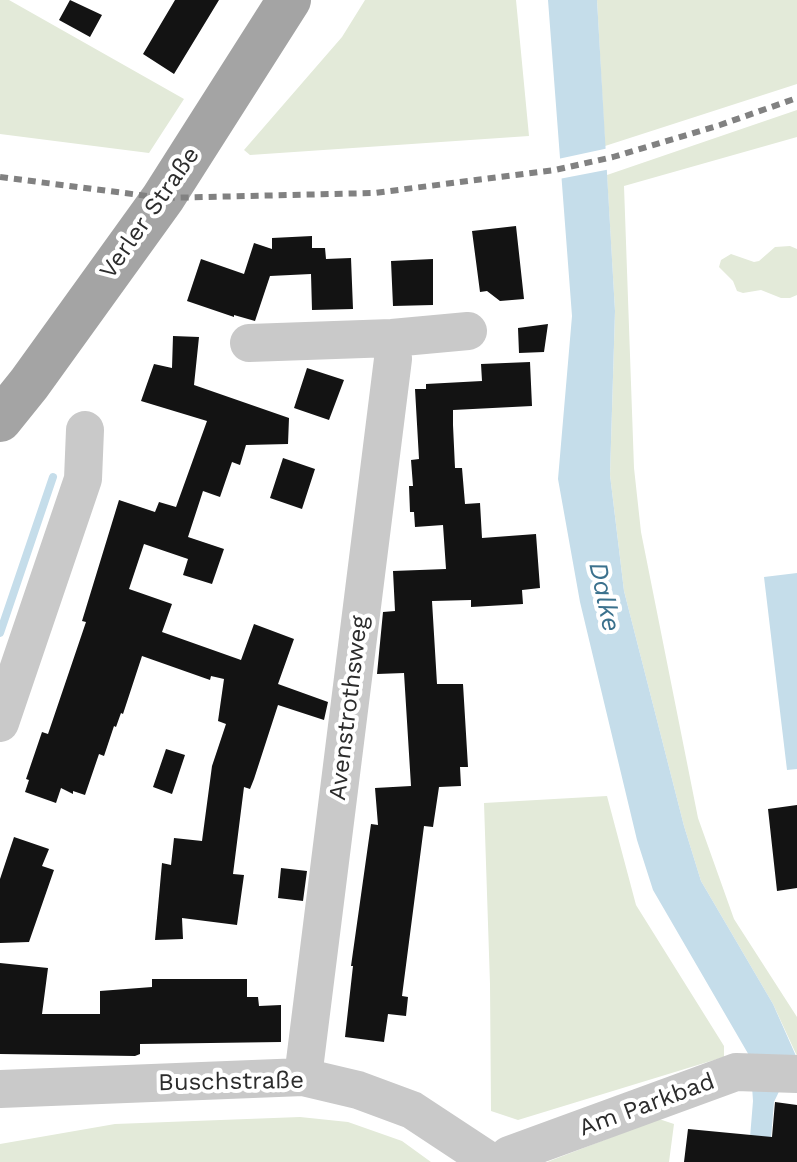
<!DOCTYPE html>
<meta charset="utf-8">
<style>
body{margin:0}
canvas{display:block;background:#fff}
</style>
<canvas width="797" height="1162"></canvas>
<script>
const context = document.querySelector('canvas').getContext('2d');
context.lineJoin = 'round';
function fillPath(path, color) { context.fillStyle = color; context.fill(path, 'evenodd'); }
const poly = rows => new Path2D(rows.map(r => 'M' + r).join(''));
function stroke(path, color, width, dash) { context.strokeStyle = color; context.lineWidth = width; context.lineCap = dash ? 'butt' : 'round'; context.setLineDash(dash || []); context.stroke(path); }
function label(font, color, halo, rows, align = 'center') {
  context.font = font + ' "Work Sans",sans-serif'; context.lineWidth = 8; context.setLineDash([]); context.textBaseline = 'middle'; context.strokeStyle = halo; context.fillStyle = color; for (const [text, x, y, turn = 0] of rows) {
    context.save(); context.translate(x, y); context.rotate((+turn || 0) * Math.PI / 180); context.textAlign = isNaN(turn) ? turn : align; if (halo) context.strokeText(text, 0, 0); context.fillText(text, 0, 0); context.restore();
  }
}
const green = poly([
 [0,0,9,0,184,99,149,153,0,134],
 [365,0,516,0,529,136,250,155,244,150,342,37],
 [597,0,797,0,797,84,605,146],
 [797,110,797,137,624,186,634,468,641,532,698,818,734,919,797,1017,797,1056,773,1004,701,881,684,826,624,591,610,475,615,311,607,175],
 [790,246,797,249,797,295,790,298,781,298,761,290,743,293,737,291,733,281,719,267,721,260,731,254,754,262,759,261,775,247],
 [607,796,636,905,724,1046,724,1057,518,1120,491,1111,490,984,484,803],
 [300,1117,348,1122,402,1141,431,1162,0,1162,0,1144,115,1124],
 [659,1119,674,1124,669,1162,547,1162]
]);
const water = poly([
 [548,0,597,0,615,311,610,475,624,591,684,826,701,881,773,1004,796,1056,774,1102,769,1162,748,1162,753,1101,750,1057,653,890,637,840,580,602,558,479,572,316],
 [797,573,797,769,787,770,764,577]
]);
const pier = poly([
 [609,148,611,169,559,179,558,159]
]);
const stream = poly([
 [0,633,53,477]
]);
const building = poly([
 [70,0,102,15,90,37,59,20],
 [175,0,219,0,174,74,143,54],
 [516,226,524,299,500,301,487,291,480,292,472,231],
 [312,236,312,248,325,248,326,259,351,258,353,309,312,310,311,274,270,276,255,321,234,315,234,317,187,301,201,259,244,274,254,243,272,249,272,238],
 [433,259,433,305,393,306,391,261],
 [548,324,544,352,519,353,518,328],
 [173,336,199,337,194,385,289,418,288,444,246,445,240,465,232,462,220,497,203,491,188,537,224,549,212,584,183,575,188,559,144,544,129,589,172,604,162,632,241,660,254,624,294,639,278,684,328,702,324,720,278,705,254,779,250,789,244,787,233,874,244,875,237,925,182,918,183,939,155,940,162,863,171,865,174,838,202,841,212,766,226,724,218,721,224,679,211,676,210,680,142,656,123,714,121,713,116,727,114,726,104,756,99,754,85,795,73,791,73,794,61,788,56,803,25,792,29,780,26,779,42,732,48,734,86,622,82,621,119,500,155,512,159,502,176,507,207,421,141,401,154,364,172,368],
 [530,362,532,406,453,410,453,425,455,468,462,468,465,504,480,503,482,538,536,534,540,588,522,590,523,604,471,607,471,600,432,601,437,684,463,684,468,767,460,767,461,786,439,787,433,827,424,826,402,996,408,997,406,1016,388,1014,384,1042,345,1037,353,966,351,966,371,824,378,825,375,788,411,786,404,673,377,674,383,612,395,611,393,571,446,569,443,525,415,527,414,512,410,512,409,486,413,486,411,460,419,459,415,389,426,389,426,384,482,381,481,364],
 [307,368,344,380,329,420,294,408],
 [283,458,315,469,302,509,270,498],
 [166,749,185,755,172,794,153,787],
 [797,805,797,888,777,891,768,809],
 [14,837,49,849,42,866,54,870,29,942,0,943,0,879],
 [281,868,307,871,303,901,278,898],
 [0,963,48,968,42,1014,100,1014,100,991,152,987,152,979,247,979,247,997,258,997,259,1006,281,1005,281,1042,140,1044,140,1054,135,1056,0,1054],
 [775,1102,797,1105,797,1162,684,1162,688,1129,772,1137]
]);
const minor = poly([
 [249,343,392,338,468,331],
 [0,723,83,479,85,430],
 [303,1077,393,359,392,338],
 [0,1089,303,1077,358,1090,412,1110,491,1162],
 [504,1162,509,1155,736,1072,797,1074]
]);
const major = poly([
 [0,420,29,384,163,198,289,0]
]);
const rail = poly([
 [0,177,163,198,374,193,555,170,613,157,720,125,797,98]
]);
const streetNames = [
 ["Verler Straße",150,213,-55],
 ["Avenstrothsweg",349,708,-83],
 ["Buschstraße",231,1082,-1],
 ["Am Parkbad",647,1105,-20]
];
const waterNames = [
 ["Dalke",604,597,78]
];
fillPath(green, '#e3ead9');
fillPath(water, '#c5ddea');
fillPath(pier, '#fff');
stroke(stream, '#c5ddea', 8);
fillPath(building, '#131313');
stroke(minor, '#c9c9c9', 38);
stroke(major, '#a4a4a4', 44);
stroke(rail, '#818181', 6, [8, 6]);
label('24px', '#2c2c2c', '#fff', streetNames);
label('italic 26px', '#3b718d', '#fff', waterNames);
</script>
